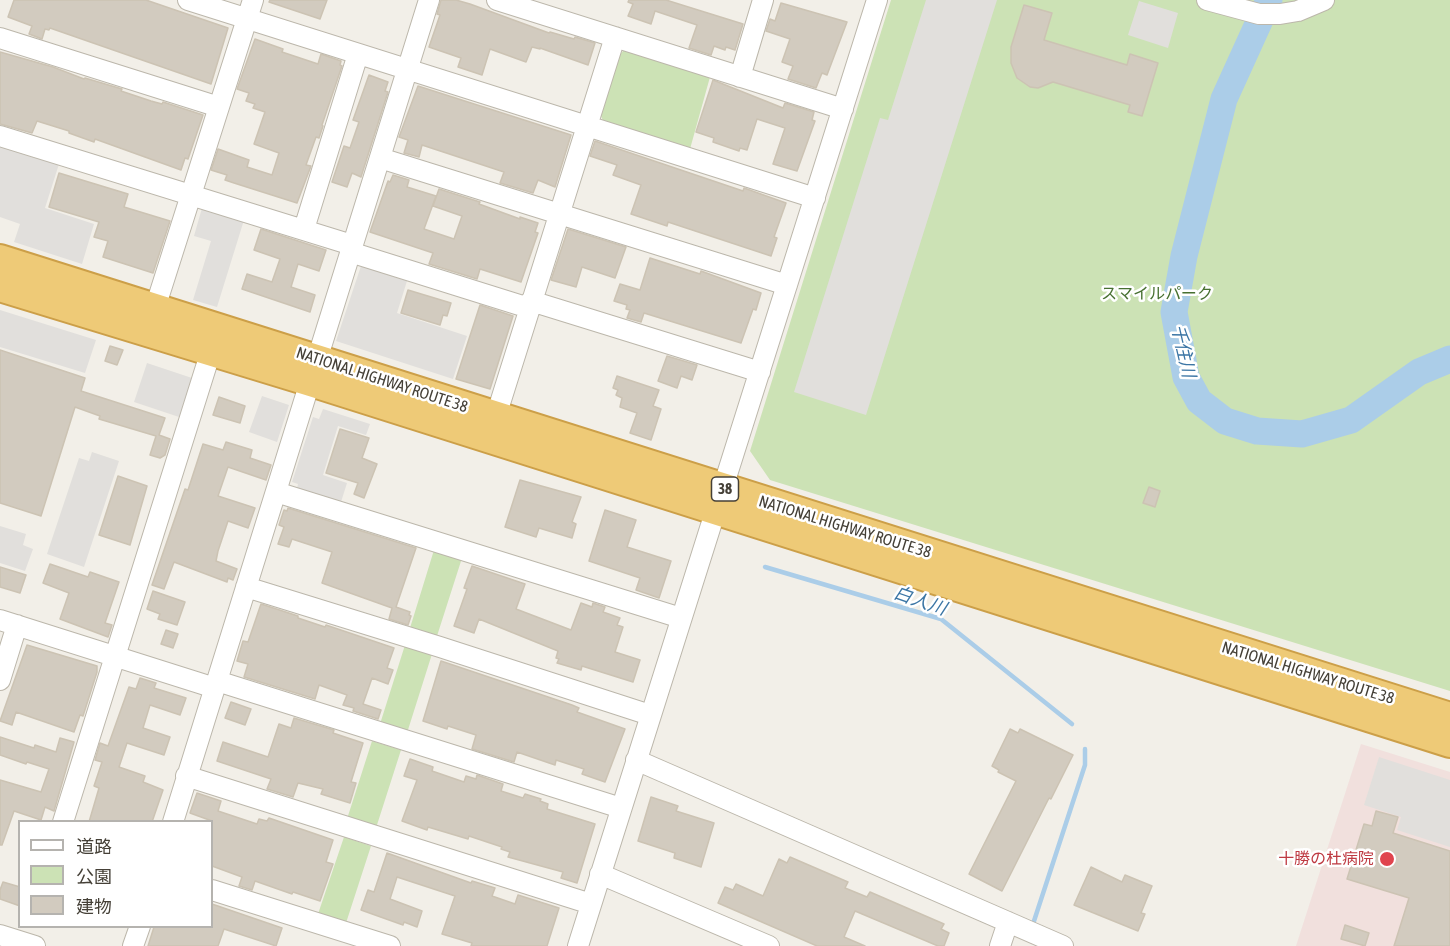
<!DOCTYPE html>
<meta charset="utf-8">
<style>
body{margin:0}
#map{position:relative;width:1450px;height:946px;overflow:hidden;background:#f2efe8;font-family:"Asap Condensed","Noto Sans JP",sans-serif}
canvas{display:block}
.legend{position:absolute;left:18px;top:820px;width:195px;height:108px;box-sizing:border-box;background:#fff;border:2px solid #b5b3af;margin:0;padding:8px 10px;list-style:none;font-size:18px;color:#454037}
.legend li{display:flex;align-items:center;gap:12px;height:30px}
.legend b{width:30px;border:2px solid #b5b3af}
</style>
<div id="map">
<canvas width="1450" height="946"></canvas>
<ul class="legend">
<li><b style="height:8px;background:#fff"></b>道路</li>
<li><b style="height:16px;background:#cce2b5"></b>公園</li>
<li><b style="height:16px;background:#d2cbbf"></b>建物</li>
</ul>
</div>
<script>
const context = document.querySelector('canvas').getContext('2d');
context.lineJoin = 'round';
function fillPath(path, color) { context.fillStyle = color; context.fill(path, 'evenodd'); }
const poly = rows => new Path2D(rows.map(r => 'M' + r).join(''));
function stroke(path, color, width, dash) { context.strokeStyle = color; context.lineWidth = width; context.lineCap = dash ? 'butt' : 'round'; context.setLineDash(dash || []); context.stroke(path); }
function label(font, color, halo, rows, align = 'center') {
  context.font = font + ' "Asap Condensed","Noto Sans JP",sans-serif'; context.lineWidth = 5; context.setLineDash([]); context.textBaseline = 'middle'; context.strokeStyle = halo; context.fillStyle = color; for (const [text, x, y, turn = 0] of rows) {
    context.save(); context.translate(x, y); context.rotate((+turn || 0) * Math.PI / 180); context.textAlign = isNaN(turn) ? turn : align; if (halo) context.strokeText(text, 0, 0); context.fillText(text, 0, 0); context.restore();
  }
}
const medical = poly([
 [1361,744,1450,772,1450,946,1296,946]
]);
const green = poly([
 [891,0,1450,0,1450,691,770,480,750,451],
 [624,50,710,77,690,149,604,123,601,116,619,55],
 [434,550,462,558,437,636,410,628],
 [405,645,432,654,407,733,380,724],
 [372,741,401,750,376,828,347,819],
 [344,837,371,846,346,923,318,914]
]);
const parking = poly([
 [926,0,997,0,866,415,794,392,880,118,888,120],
 [1139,1,1178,13,1168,48,1128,35],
 [0,145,59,164,45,208,94,224,82,264,14,242,20,224,0,217],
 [202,208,244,220,217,307,193,300,211,241,194,236],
 [361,266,407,281,397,313,467,336,453,379,336,341],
 [0,310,96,340,85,373,0,347],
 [147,363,192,378,179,417,134,402],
 [262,396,289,405,277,442,249,432],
 [323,409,370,424,366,435,338,426,323,475,347,483,341,502,297,488,298,484,292,482,313,417,319,419],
 [92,452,119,461,84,567,47,554,79,458,89,461],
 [0,526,26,534,23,545,33,549,25,571,0,563],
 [1379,757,1450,780,1450,847,1397,830,1401,817,1364,805]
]);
const stream = poly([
 [765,567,941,619,1072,724],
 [1034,921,1085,765,1085,749]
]);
const river = poly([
 [1269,0,1224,99,1184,256,1174,312,1186,377,1199,401,1225,421,1257,431,1302,434,1351,420,1419,372,1450,359]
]);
const building = poly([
 [14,0,146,0,228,28,211,84,50,28,49,30,45,29,42,39,29,34,32,26,8,17,14,0],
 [270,0,327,0,320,19,269,2,270,0],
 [441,0,456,0,470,4,549,33,550,32,574,39,575,37,595,43,588,65,540,48,540,49,532,47,526,62,490,49,482,75,458,67,461,58,429,47,440,15,437,14,441,0],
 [629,0,666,0,743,24,735,50,726,47,725,50,714,46,711,55,689,48,697,25,655,11,651,24,628,16,633,4,628,2,629,0],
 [781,3,847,22,827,75,822,73,816,88,788,79,793,66,782,62,790,39,766,31,770,19,775,21,781,3],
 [1024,5,1052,13,1044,40,1127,65,1130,54,1158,63,1142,116,1128,112,1130,105,1053,82,1038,88,1030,87,1017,78,1011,63,1011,47,1024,5],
 [255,39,283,49,282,52,318,64,321,54,341,61,340,65,342,66,322,125,323,126,319,138,316,137,306,165,311,166,297,203,234,183,225,180,227,175,211,170,218,149,249,160,247,167,272,175,279,153,254,144,265,112,253,108,255,104,246,101,249,93,237,89,255,39],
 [0,52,53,67,84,79,85,78,122,89,121,91,151,101,162,104,163,102,203,115,188,159,185,158,181,170,95,139,94,142,69,133,69,131,37,121,32,133,0,124,0,52],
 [369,75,388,82,385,91,388,92,361,177,352,173,347,187,332,182,344,146,350,148,359,122,353,120,369,75],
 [713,80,783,108,785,103,814,112,812,120,815,121,797,171,773,164,785,128,757,119,747,150,740,148,739,151,713,142,714,138,696,132,713,80],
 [418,86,571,135,555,187,538,180,533,193,500,183,504,172,422,145,419,157,404,153,408,140,399,137,418,86],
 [595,141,743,191,744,188,786,203,774,237,777,238,771,256,668,222,667,226,631,214,641,185,613,175,617,165,590,156,595,141],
 [59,173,128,194,124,207,170,221,153,273,103,257,108,241,94,237,99,222,49,207,59,173],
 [393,175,409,180,407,187,436,196,424,229,454,239,462,216,433,206,439,189,480,202,479,204,520,219,520,217,538,223,535,232,538,233,521,282,480,269,477,279,429,264,433,253,370,232,388,181,390,182,393,175],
 [261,229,326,250,319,271,298,264,291,287,315,295,310,312,242,289,247,274,272,282,280,259,254,250,261,229],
 [568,229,626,247,615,278,582,267,576,287,551,280,568,229],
 [650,258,700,274,701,271,761,293,756,310,753,309,741,343,644,313,641,322,627,318,630,310,626,309,627,305,614,301,620,284,640,290,650,258],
 [408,290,451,303,447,316,443,315,440,325,401,313,408,290],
 [480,305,513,316,490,389,456,379,480,305],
 [110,346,123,350,117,365,105,361,110,346],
 [0,350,85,378,81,391,165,418,159,435,170,439,165,455,160,458,150,455,156,436,99,419,100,416,75,407,41,516,0,503,0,350],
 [667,356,697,365,692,380,681,376,677,388,658,381,667,356],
 [617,376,659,390,653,406,661,409,651,440,630,433,637,413,620,407,622,398,616,395,618,390,613,388,617,376],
 [219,397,245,406,240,423,213,415,219,397],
 [340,429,369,438,362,458,377,464,364,498,354,494,358,483,326,473,340,429],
 [226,442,252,450,250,458,271,465,266,480,228,467,218,496,255,508,248,528,228,521,218,551,216,561,237,569,233,580,228,578,227,582,174,562,164,589,152,585,185,489,188,490,203,444,223,450,226,442],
 [118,476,147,486,130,545,99,535,118,476],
 [520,480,581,497,572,522,576,524,572,538,539,528,536,537,505,527,520,480],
 [1149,487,1160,491,1155,507,1143,503,1149,487],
 [288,508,416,548,396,607,410,612,409,615,411,616,408,625,389,619,392,608,322,583,332,552,292,539,289,547,278,544,284,527,279,525,284,510,287,511,288,508],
 [605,510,636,520,627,547,671,561,659,598,636,590,640,578,589,561,605,510],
 [50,564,88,577,90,572,119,582,105,623,112,625,108,637,60,619,69,593,43,583,50,564],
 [472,566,525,584,516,609,571,630,581,603,592,607,593,603,605,607,603,612,620,618,617,625,623,627,615,652,640,660,633,682,582,666,581,670,557,663,559,659,556,658,558,651,479,619,474,633,454,626,467,589,464,588,472,566],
 [0,567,26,575,20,593,0,587,0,567],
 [153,591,185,602,177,625,158,619,160,614,147,609,153,591],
 [261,604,298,616,298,618,325,627,326,625,394,648,387,668,393,670,388,684,372,678,363,704,381,710,378,719,353,711,354,708,343,705,347,695,319,685,315,699,244,677,248,664,237,661,243,641,248,642,261,604],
 [166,630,178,634,173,648,161,644,166,630],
 [27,645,97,666,97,672,83,716,80,715,74,732,16,712,12,725,0,721,27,645],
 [441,661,572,705,579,708,577,712,625,729,605,782,582,774,584,769,556,760,555,765,517,752,514,762,472,749,476,735,448,726,447,729,423,721,441,661],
 [140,678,156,683,154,688,186,698,180,715,150,705,143,728,170,737,164,755,127,743,119,767,145,776,143,782,163,790,152,822,89,822,99,788,94,786,102,762,95,760,100,743,108,746,129,687,136,689,140,678],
 [231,702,251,709,245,725,225,718,231,702],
 [294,718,334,730,333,733,363,743,351,782,356,783,350,803,321,794,323,789,298,783,293,797,267,789,271,779,217,761,223,742,268,757,279,724,291,728,294,718],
 [1010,729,1018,733,1020,729,1073,755,1051,799,1049,798,1002,891,969,874,1016,781,998,772,999,770,992,766,1010,729],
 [0,737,34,748,35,745,56,752,60,738,74,742,54,811,45,807,41,820,14,811,2,845,0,845,0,780,41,792,49,769,27,762,26,764,0,755,0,737],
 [410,759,433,767,432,771,464,782,466,776,476,779,477,775,503,784,501,791,523,798,525,794,541,799,540,801,548,804,547,809,595,824,577,883,561,878,563,872,508,857,510,852,501,849,502,847,469,836,468,839,428,827,427,830,402,821,417,780,404,776,410,759],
 [197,793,221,801,218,811,257,824,259,819,267,821,269,818,333,840,326,862,333,864,320,901,293,892,292,894,255,881,252,890,239,886,242,877,212,866,212,821,190,813,197,793],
 [651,797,678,806,676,811,714,823,701,867,674,858,675,853,638,841,651,797],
 [1376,811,1398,817,1393,833,1450,851,1450,946,1394,946,1409,898,1347,879,1364,824,1372,826,1376,811],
 [387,853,471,883,472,881,495,888,492,896,515,904,518,895,559,908,547,946,471,946,472,943,442,934,455,896,397,877,390,899,422,911,417,927,404,922,403,925,361,910,368,890,374,892,387,853],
 [790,857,848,882,845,888,867,897,870,892,944,924,941,929,949,933,944,946,938,946,855,911,844,937,865,946,817,946,718,903,725,887,733,890,736,884,763,896,779,859,787,863,790,857],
 [1091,867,1122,882,1125,875,1152,886,1141,913,1145,914,1138,931,1074,905,1091,867],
 [3,882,20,887,20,906,0,899,0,890,3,882],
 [212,904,282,928,276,946,224,929,218,946,148,946,154,927,212,927,212,904],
 [1345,925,1369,933,1365,946,1341,939,1345,925]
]);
const minor = poly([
 [188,0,815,198],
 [497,0,843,109],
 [1207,0,1259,14,1280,14,1298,11,1324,0],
 [0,38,219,107],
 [740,77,763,0],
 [0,136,352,245],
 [380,158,787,285],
 [304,229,358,54],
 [350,252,529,308],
 [531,301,760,372],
 [155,308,253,0],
 [496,416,615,37],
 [276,492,681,618],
 [246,587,440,647,650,715],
 [0,620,215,688],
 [0,680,17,625],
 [217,681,621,808],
 [636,760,1063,946],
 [186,776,591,904],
 [63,822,211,351],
 [173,822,429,0],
 [600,874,769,946],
 [212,890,390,946],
 [0,935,35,946],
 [133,946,140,926],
 [578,946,877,0],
 [1000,946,1008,922]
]);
const highway = poly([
 [0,259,1450,717],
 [0,287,311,382,1450,743]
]);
const markers = [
 [1387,859,8,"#e0444e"]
];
const shields = [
 [725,489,27]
];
const shieldNames = [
 ["38",725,489]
];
const parkNames = [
 ["スマイルパーク",1157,294]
];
const streetNames = [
 ["NATIONAL HIGHWAY ROUTE 38",382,380,18],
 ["NATIONAL HIGHWAY ROUTE 38",845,527,17],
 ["NATIONAL HIGHWAY ROUTE 38",1308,673,17]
];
const healthNames = [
 ["十勝の杜病院",1374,859]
];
const waterNames = [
 ["千住川",1183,351,77],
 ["白人川",920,601,19]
];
fillPath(medical, '#f1e0dd');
fillPath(green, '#cce2b5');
fillPath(parking, '#e1dfdc');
stroke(stream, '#abcde8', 4.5);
stroke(river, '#abcde8', 27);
fillPath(building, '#d2cbbf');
stroke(building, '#ccc3b3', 1.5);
stroke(minor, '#bcb7ab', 22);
stroke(highway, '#cc9f48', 32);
stroke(minor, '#fff', 20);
stroke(highway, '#eeca77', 28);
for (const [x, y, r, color] of markers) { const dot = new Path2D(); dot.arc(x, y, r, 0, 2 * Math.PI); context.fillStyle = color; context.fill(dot); stroke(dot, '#fff', 2); }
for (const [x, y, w] of shields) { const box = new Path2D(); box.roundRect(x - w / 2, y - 12, w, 24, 4.5); context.fillStyle = '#fff'; context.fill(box); stroke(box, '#454037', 1.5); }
label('bold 15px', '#454037', null, shieldNames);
label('16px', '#477031', '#fff', parkNames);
label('16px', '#454037', '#fff', streetNames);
label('16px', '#be3a42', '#fff', healthNames, 'right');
label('italic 18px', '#3c76a5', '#fff', waterNames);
</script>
